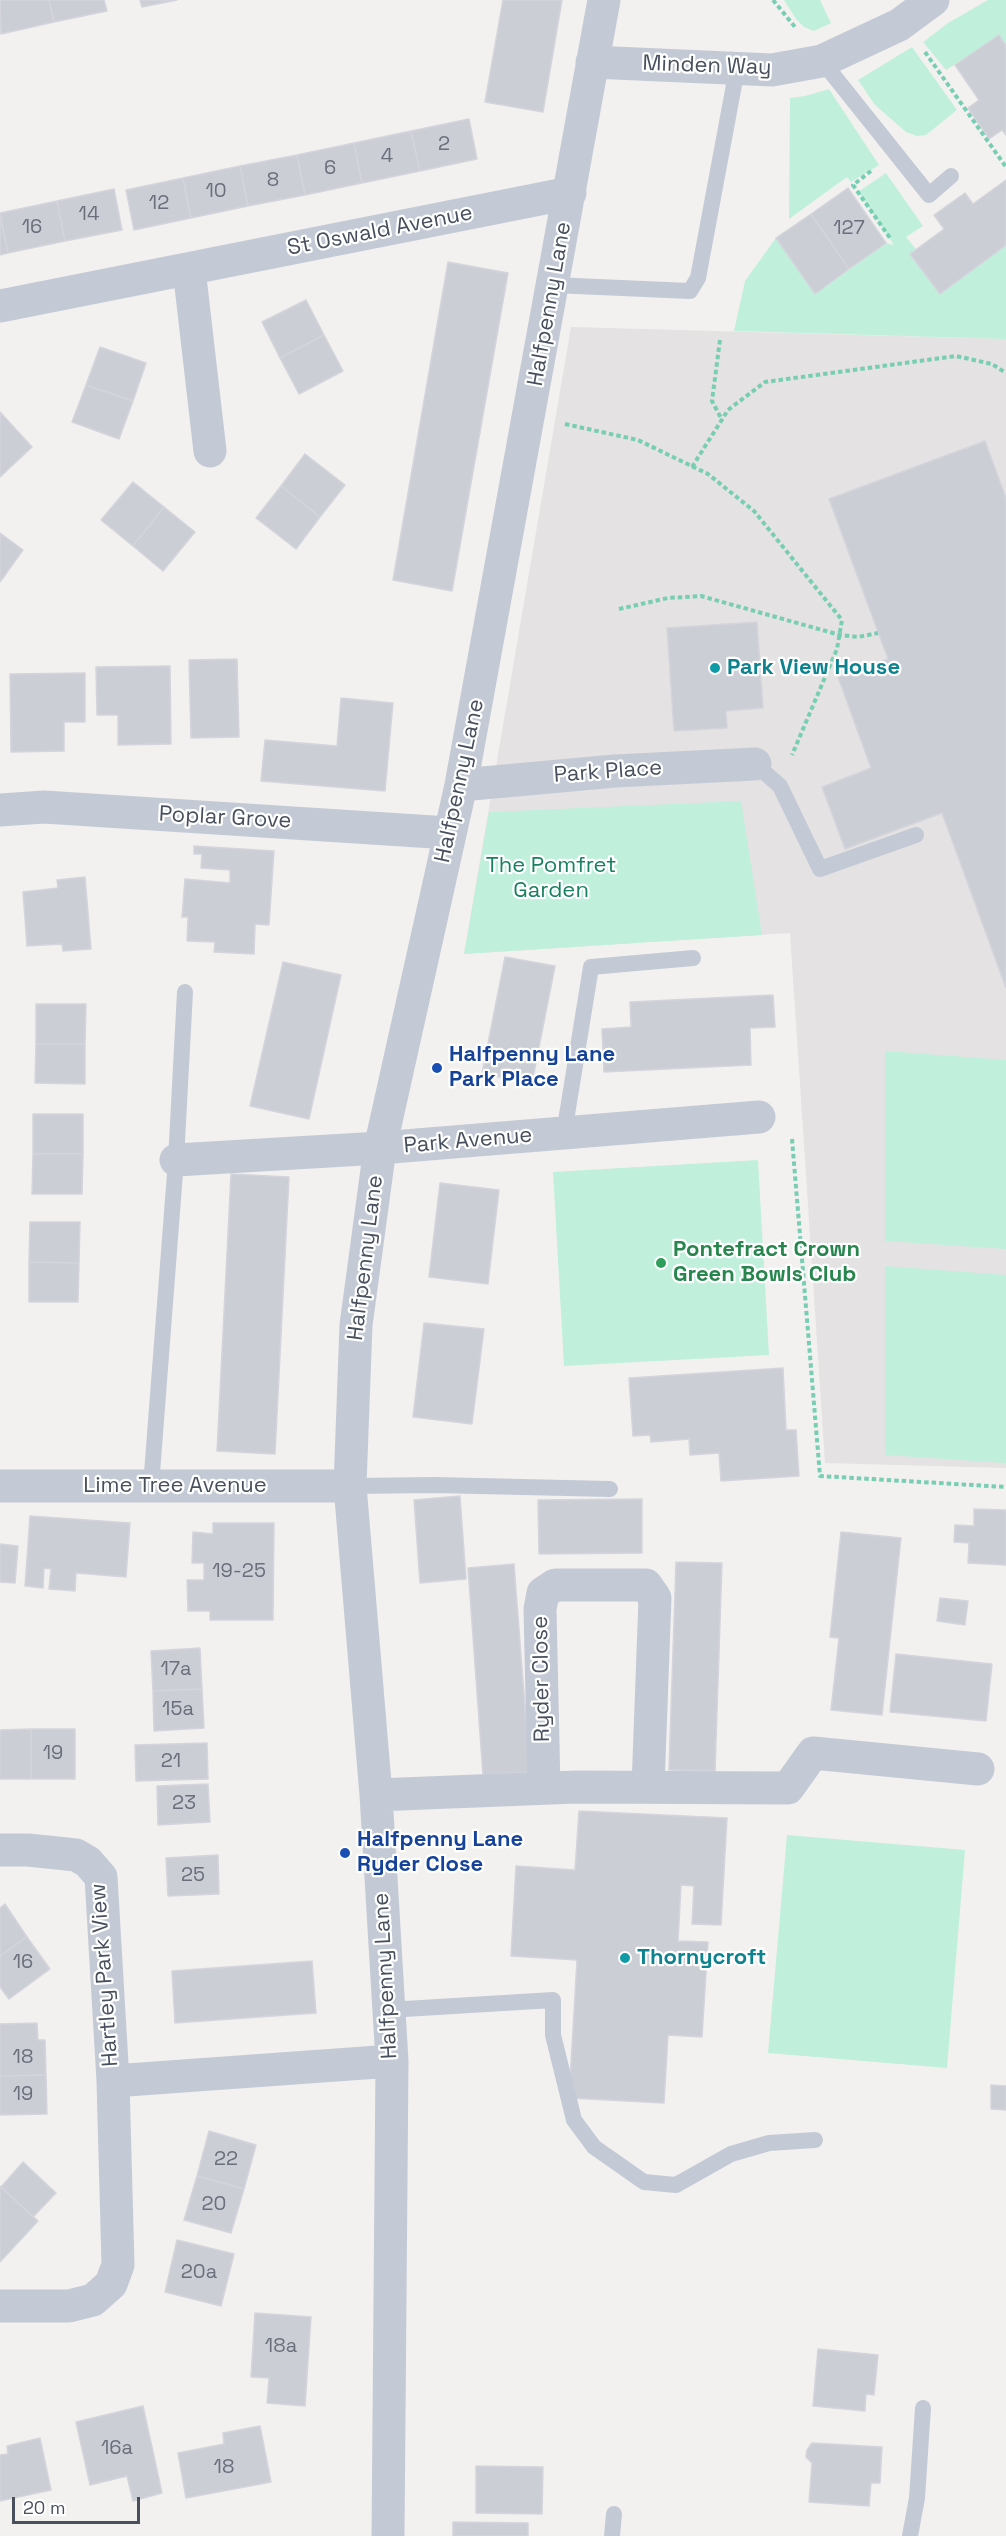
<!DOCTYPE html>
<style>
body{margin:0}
#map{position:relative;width:1006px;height:2536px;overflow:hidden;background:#f3f1f0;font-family:"Space Grotesk",sans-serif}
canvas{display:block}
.scale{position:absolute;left:12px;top:2497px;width:128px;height:27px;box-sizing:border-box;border:3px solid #48505e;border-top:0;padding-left:8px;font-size:18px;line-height:21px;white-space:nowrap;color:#48505e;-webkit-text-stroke:4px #fff;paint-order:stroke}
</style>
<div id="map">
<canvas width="1006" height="2536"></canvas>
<div class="scale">20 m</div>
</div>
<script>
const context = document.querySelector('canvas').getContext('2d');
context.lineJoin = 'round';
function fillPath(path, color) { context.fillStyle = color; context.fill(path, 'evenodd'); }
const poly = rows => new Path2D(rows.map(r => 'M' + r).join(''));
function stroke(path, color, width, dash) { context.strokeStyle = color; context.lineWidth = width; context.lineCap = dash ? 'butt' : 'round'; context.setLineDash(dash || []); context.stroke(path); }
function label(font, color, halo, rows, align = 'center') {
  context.font = font + ' "Space Grotesk",sans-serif'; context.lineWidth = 4.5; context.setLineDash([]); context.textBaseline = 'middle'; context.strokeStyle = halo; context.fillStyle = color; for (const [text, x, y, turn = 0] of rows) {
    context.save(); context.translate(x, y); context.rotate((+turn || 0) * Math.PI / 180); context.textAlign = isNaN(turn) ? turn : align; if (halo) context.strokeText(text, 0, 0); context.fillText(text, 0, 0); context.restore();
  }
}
const education = poly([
 [571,327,1006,339,1006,1468,825,1463,790,933,464,954]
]);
const green = poly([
 [784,0,820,0,831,23,814,31,804,27,796,19],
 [988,0,1006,0,1006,46,999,36,946,70,923,42,948,23],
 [912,47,957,110,926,135,917,136,906,132,875,105,858,80],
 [829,89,879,165,851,182,847,177,789,219,790,98,805,96],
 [886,173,923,226,906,237,916,249,910,254,939,293,1006,245,1006,339,734,331,745,281,776,238,815,294,886,243,894,245,858,192],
 [741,801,762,935,464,954,489,812],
 [885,1051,1006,1060,1006,1249,885,1241],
 [758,1160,769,1355,564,1366,553,1172],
 [885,1266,1006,1275,1006,1463,885,1455],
 [787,1835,965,1850,947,2068,768,2053]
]);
const building = poly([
 [0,0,49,0,54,22,1,34,0,0],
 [49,0,104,0,107,11,54,22,49,0],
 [140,0,177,0,142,7,140,0],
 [503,0,562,0,543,112,485,102,503,0],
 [999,35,1006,46,1006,135,1002,130,989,139,968,108,979,100,955,65,999,35],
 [469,119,477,159,420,171,411,131,469,119],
 [411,131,420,171,362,183,354,143,411,131],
 [354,143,362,183,305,195,297,155,354,143],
 [297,155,305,195,248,206,240,166,297,155],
 [240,166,248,206,191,218,183,178,240,166],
 [183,178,191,218,134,230,126,190,183,178],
 [1006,180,1006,245,940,294,910,254,944,229,934,215,965,193,973,204,1006,180],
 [848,188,886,243,849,269,811,214,848,188],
 [114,189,122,230,65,241,57,201,114,189],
 [57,201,65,241,8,253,0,213,57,201],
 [0,214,8,253,0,255,0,214],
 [811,214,849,269,815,294,776,238,811,214],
 [448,262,508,273,452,591,393,580,448,262],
 [306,300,324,335,280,358,262,322,306,300],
 [324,335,343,371,299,394,280,358,324,335],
 [100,347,146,363,133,401,86,385,100,347],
 [86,385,133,401,119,439,72,422,86,385],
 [0,412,32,447,0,477,0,412],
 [985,441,1006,498,1006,988,942,813,845,849,822,787,871,768,838,677,888,659,829,499,985,441],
 [305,454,345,485,320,517,281,486,305,454],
 [133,482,164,507,133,546,101,520,133,482],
 [281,486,320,517,296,549,256,518,281,486],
 [164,507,195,532,163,571,133,546,164,507],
 [0,533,23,550,0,582,0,533],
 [757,622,763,708,726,711,727,728,674,731,667,628,757,622],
 [237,659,239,737,191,738,189,660,237,659],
 [170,666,171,744,118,745,118,715,97,715,96,667,170,666],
 [85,673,85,722,64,722,64,751,11,752,10,674,85,673],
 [341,698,393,703,385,791,261,781,265,740,337,746,341,698],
 [194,846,274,851,269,925,255,924,254,954,214,952,215,942,187,941,188,917,182,917,185,879,230,883,230,870,201,868,202,854,194,854,194,846],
 [85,877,91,949,63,951,62,944,27,946,23,892,58,888,57,880,85,877],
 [505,957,555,966,532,1083,482,1074,505,957],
 [283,962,341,975,309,1119,250,1106,283,962],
 [773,995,775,1027,750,1028,751,1065,604,1072,602,1029,631,1027,630,1002,773,995],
 [36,1004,86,1004,85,1044,36,1044,36,1004],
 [36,1044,85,1044,85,1084,35,1083,36,1044],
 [33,1114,83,1114,83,1154,33,1154,33,1114],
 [33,1154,83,1154,82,1194,32,1194,33,1154],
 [231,1174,289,1177,275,1454,217,1451,231,1174],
 [440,1183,499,1190,488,1284,429,1277,440,1183],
 [30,1222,80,1222,79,1263,29,1262,30,1222],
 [29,1262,79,1263,78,1302,29,1302,29,1262],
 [424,1323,484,1329,472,1424,413,1417,424,1323],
 [783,1368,786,1430,796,1430,799,1476,721,1481,719,1453,690,1455,689,1439,651,1442,650,1435,633,1436,629,1378,783,1368],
 [460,1496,466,1579,420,1583,414,1500,460,1496],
 [642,1499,642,1553,539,1554,538,1500,642,1499],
 [974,1509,1006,1510,1006,1565,968,1563,969,1543,954,1542,955,1525,974,1526,974,1509],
 [30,1516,130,1523,126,1577,76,1573,75,1591,49,1589,51,1569,44,1568,43,1588,25,1586,30,1516],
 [213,1523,274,1523,273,1620,210,1620,210,1611,188,1611,187,1580,204,1580,204,1563,192,1563,193,1532,213,1534,213,1523],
 [841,1532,901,1538,882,1715,831,1710,839,1638,830,1637,841,1532],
 [0,1544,18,1546,15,1583,0,1582,0,1544],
 [676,1562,722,1563,715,1771,669,1770,676,1562],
 [514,1564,530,1772,483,1775,468,1568,514,1564],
 [940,1598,968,1601,965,1625,937,1621,940,1598],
 [200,1648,202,1689,153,1691,151,1651,200,1648],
 [896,1654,992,1664,986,1721,890,1712,896,1654],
 [202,1689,204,1728,154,1731,153,1691,202,1689],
 [31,1729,75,1729,75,1779,31,1779,31,1729],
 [31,1729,31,1779,0,1779,0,1730,31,1729],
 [207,1743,208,1779,136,1781,135,1745,207,1743],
 [208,1784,210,1822,158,1825,157,1786,208,1784],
 [579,1811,727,1818,721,1925,692,1924,694,1886,681,1885,678,1941,708,1942,702,2037,668,2035,664,2103,569,2098,577,1960,511,1956,516,1866,575,1870,579,1811],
 [218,1855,219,1894,168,1896,166,1858,218,1855],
 [5,1904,27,1937,0,1956,0,1908,5,1904],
 [27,1937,50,1969,9,1999,0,1987,0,1956,27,1937],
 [312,1961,316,2013,175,2023,172,1971,312,1961],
 [37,2023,38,2040,45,2040,46,2075,0,2076,0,2024,37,2023],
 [46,2075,47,2114,0,2115,0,2076,46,2075],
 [991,2085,1006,2086,1006,2110,991,2109,991,2085],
 [209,2131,256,2145,244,2189,197,2176,209,2131],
 [23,2162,56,2193,33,2217,1,2187,23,2162],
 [197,2176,244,2189,231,2233,184,2220,197,2176],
 [0,2186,38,2221,0,2262,0,2186],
 [177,2240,234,2254,221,2306,165,2292,177,2240],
 [255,2313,311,2317,305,2406,267,2403,269,2378,251,2377,255,2313],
 [818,2349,878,2355,874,2395,866,2394,865,2411,813,2406,818,2349],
 [143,2406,162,2493,133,2501,127,2476,90,2485,76,2422,143,2406],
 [260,2426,271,2482,186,2498,178,2453,224,2444,223,2433,260,2426],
 [40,2438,51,2490,0,2501,0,2455,8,2454,7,2446,40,2438],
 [812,2443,882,2447,880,2483,871,2483,869,2506,809,2502,812,2463,806,2457,807,2450,812,2443],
 [476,2466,543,2467,542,2514,476,2513,476,2466],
 [453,2522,528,2523,528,2536,453,2536,453,2522]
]);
const path = poly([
 [773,0,795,27],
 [925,52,1006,167],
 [871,171,853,185,890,238],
 [720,340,712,401,722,420],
 [565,424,638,440,708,474,754,511,842,620,837,649,792,755],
 [692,467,728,410,765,382,956,356,992,364,1006,373],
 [619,609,668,598,701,596,840,635,858,637,878,633],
 [792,1139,820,1476,1006,1487]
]);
const lane = poly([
 [822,61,929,195,951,176],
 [553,285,690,291,698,278,737,69],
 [755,764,780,786,820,869,916,835],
 [564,1133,591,967,693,958],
 [151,1486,176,1160,185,992],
 [350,1486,435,1485,610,1489],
 [388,2010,553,2000,553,2035,574,2120,594,2147,644,2182,676,2185,731,2154,769,2143,815,2140],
 [612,2536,614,2514],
 [910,2536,917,2498,923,2408]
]);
const street = poly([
 [592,62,772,70,822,61,899,25,933,0],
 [189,269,210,451],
 [0,306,570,193],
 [461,785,615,771,755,764],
 [0,810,44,807,449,833],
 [176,1160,380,1148,759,1117],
 [0,1486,350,1486],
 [544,1788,540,1609,543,1593,555,1585,646,1585,655,1598,648,1787],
 [376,1795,576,1787,788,1788,813,1753,978,1769],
 [0,1850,28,1850,76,1855,88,1862,101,1877,113,2081,118,2265,111,2284,93,2300,69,2306,0,2306],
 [113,2081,392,2061],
 [388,2536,392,2061,376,1795,350,1486,356,1325,380,1148,461,785,604,0]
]);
const markers = [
 [715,668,6,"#0f9aa8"],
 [437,1068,6,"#1a4fb4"],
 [661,1263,6,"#2e9e5b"],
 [345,1853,6,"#1a4fb4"],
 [625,1958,6,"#0f9aa8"]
];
const numberNames = [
 ["2",444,145],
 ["4",387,157],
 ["6",330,169],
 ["8",273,181],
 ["10",216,192],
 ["12",159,204],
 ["14",89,215],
 ["16",32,228],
 ["127",849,229],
 ["19-25",239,1572],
 ["17a",176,1670],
 ["15a",178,1710],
 ["19",53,1754],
 ["21",171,1762],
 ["23",184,1804],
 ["25",193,1876],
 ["16",23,1963],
 ["18",23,2058],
 ["19",23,2095],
 ["22",226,2160],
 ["20",214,2205],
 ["20a",199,2273],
 ["18a",281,2347],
 ["16a",117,2449],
 ["18",224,2468]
];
const streetNames = [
 ["Minden Way",707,66,2],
 ["St Oswald Avenue",380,231,-11],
 ["Halfpenny Lane",550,304,-80],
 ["Park Place",608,772,-4],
 ["Halfpenny Lane",460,781,-78],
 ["Poplar Grove",225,818,3],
 ["Park Avenue",468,1141,-5],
 ["Halfpenny Lane",366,1258,-83],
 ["Lime Tree Avenue",175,1486],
 ["Ryder Close",542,1679,-91],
 ["Hartley Park View",105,1975,-94],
 ["Halfpenny Lane",386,1976,-93]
];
const cultureNames = [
 ["Park View House",727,668],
 ["Thornycroft",637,1958]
];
const parkNames = [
 ["The Pomfret",551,866],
 ["Garden",551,891]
];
const transitNames = [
 ["Halfpenny Lane",449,1055],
 ["Park Place",449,1080],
 ["Halfpenny Lane",357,1840],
 ["Ryder Close",357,1865]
];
const leisureNames = [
 ["Pontefract Crown",673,1250],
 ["Green Bowls Club",673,1275]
];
fillPath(education, '#e4e2e2');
fillPath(green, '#c0f0db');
fillPath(building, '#ccced6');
stroke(building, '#d4d5dc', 1.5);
stroke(path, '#77ceb3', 4, [4.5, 3]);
stroke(lane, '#c4cad5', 16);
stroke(street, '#c4cad5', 33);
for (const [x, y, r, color] of markers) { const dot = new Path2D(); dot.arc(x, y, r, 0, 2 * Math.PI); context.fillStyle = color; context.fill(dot); stroke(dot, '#fff', 2); }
label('20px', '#69707c', null, numberNames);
label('22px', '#48505e', '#fff', streetNames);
label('bold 22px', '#0d838f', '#fff', cultureNames, 'left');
label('22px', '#17815f', '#fff', parkNames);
label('bold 22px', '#164399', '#fff', transitNames, 'left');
label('bold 22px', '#27864d', '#fff', leisureNames, 'left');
</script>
